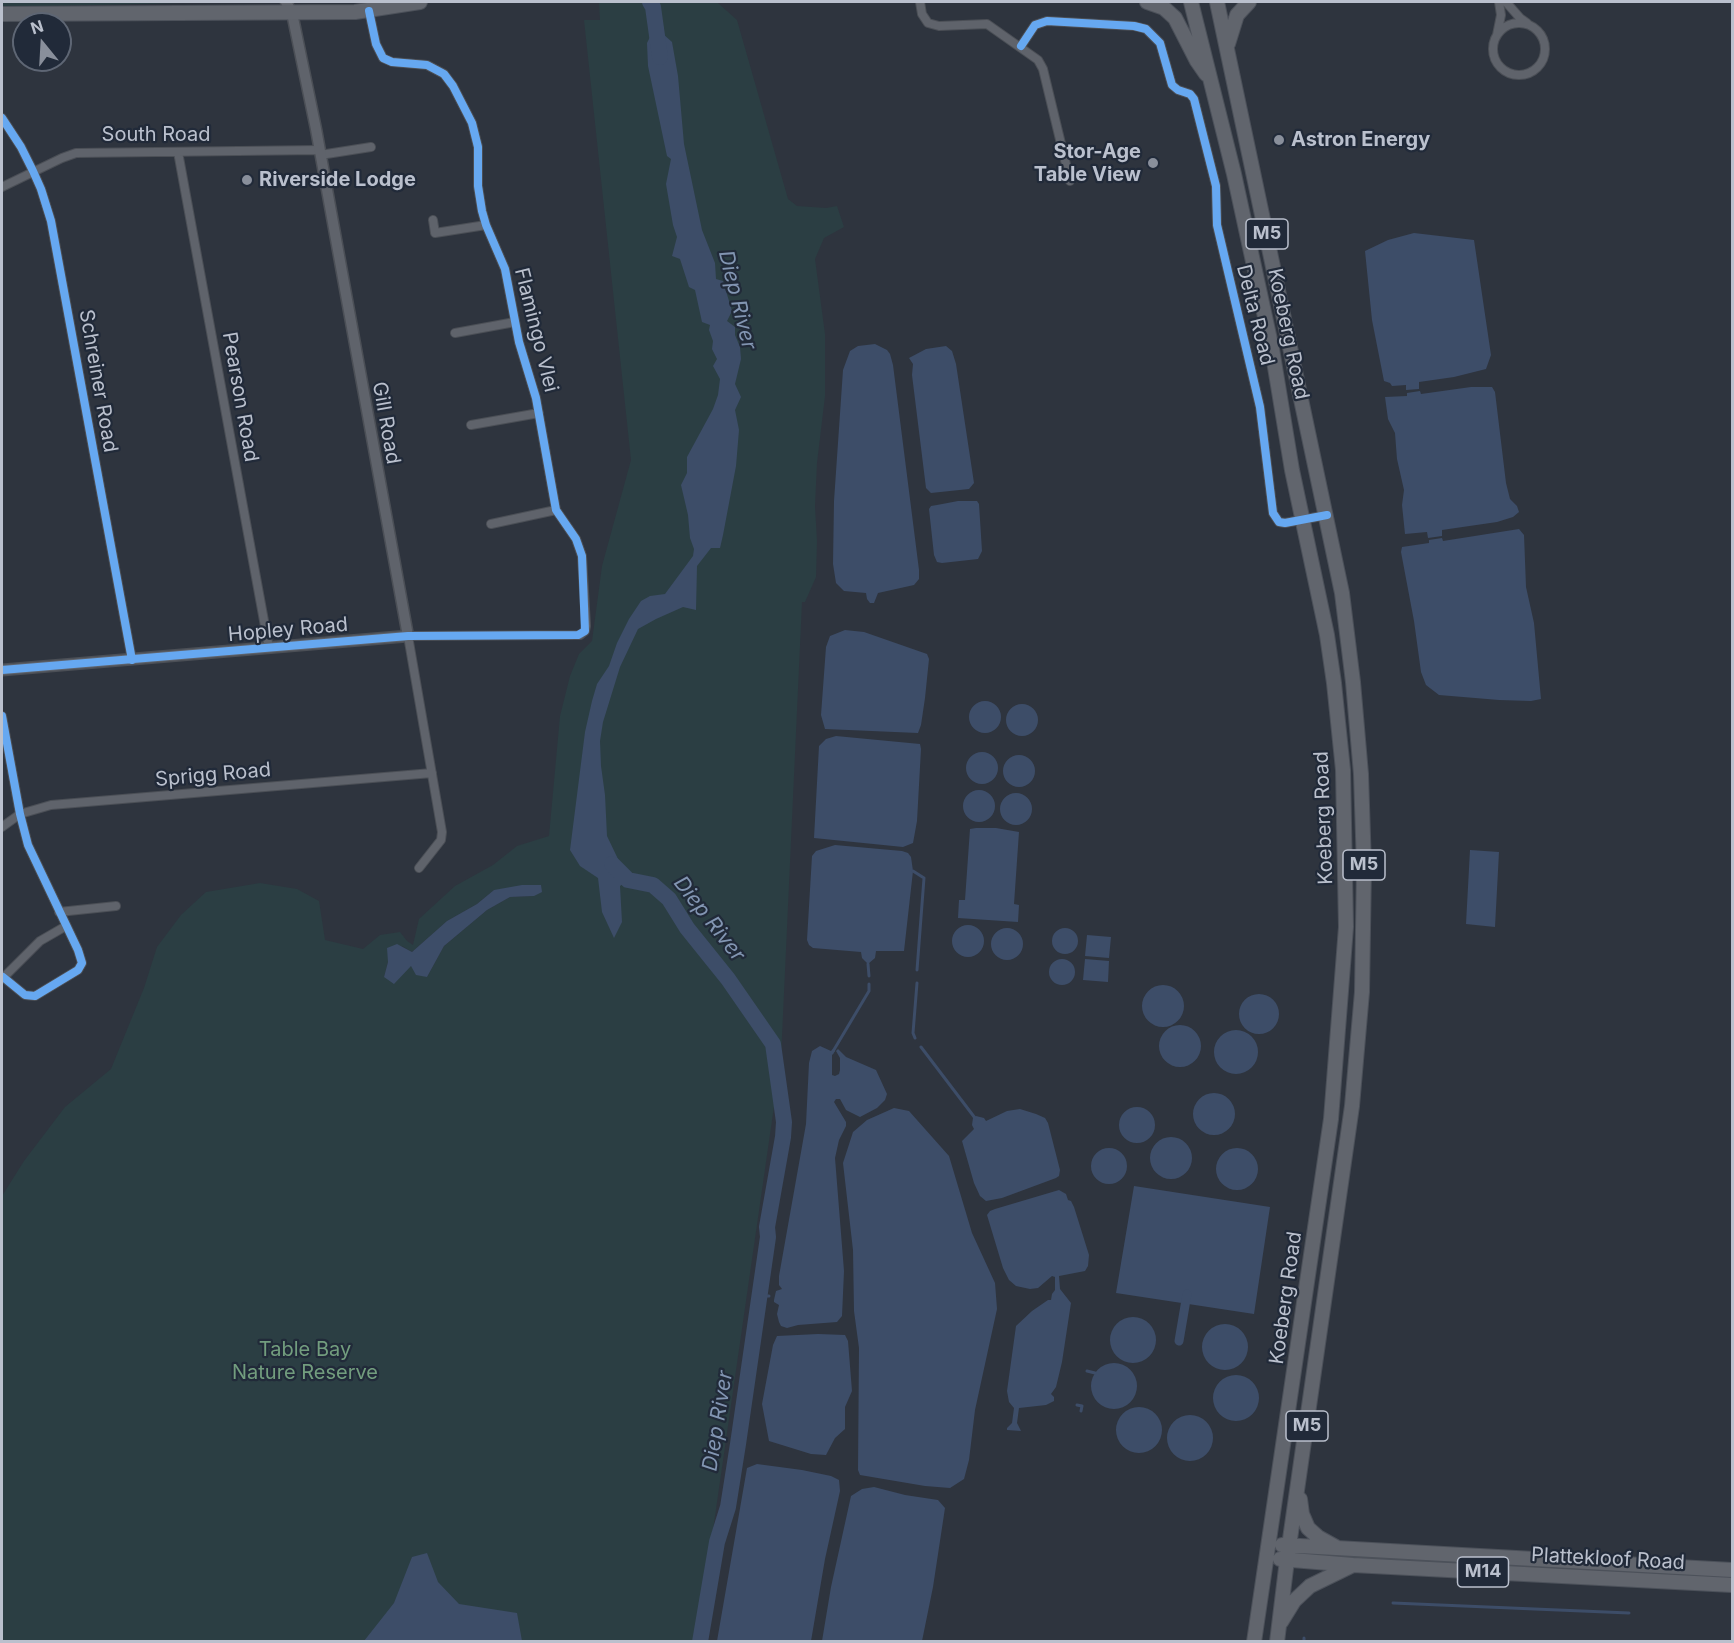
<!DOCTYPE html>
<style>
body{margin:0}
#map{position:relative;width:1734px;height:1643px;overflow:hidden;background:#2e343e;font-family:Inter,sans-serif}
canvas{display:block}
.frame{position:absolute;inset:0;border:3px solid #bac0cd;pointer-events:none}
.north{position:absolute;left:12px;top:12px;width:60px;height:60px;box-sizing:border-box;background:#212a39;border:2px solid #5e6674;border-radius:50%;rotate:342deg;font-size:16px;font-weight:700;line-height:24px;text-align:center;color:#bac0cd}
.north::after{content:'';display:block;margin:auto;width:21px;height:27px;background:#898f9b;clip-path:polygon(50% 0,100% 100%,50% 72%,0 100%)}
</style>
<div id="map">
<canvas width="1734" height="1643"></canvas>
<div class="frame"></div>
<div class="north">N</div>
</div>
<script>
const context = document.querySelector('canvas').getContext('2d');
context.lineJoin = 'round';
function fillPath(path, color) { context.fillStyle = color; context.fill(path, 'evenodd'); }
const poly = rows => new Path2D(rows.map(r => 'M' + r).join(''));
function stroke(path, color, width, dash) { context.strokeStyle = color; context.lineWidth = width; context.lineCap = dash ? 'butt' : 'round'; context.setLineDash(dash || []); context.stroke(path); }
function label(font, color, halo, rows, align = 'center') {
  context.font = font + ' Inter,sans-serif'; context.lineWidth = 4.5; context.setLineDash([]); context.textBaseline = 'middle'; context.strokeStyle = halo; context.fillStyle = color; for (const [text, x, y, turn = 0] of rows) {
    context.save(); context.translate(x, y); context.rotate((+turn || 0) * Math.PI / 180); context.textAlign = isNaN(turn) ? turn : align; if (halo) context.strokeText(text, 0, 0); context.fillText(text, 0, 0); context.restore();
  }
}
const green = poly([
 [2,2,231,2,2,7],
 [599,3,718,3,737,20,788,199,797,206,826,208,837,206,844,227,824,238,815,259,825,334,825,396,817,463,815,506,817,541,816,577,805,602,802,602,781,1058,697,1641,2,1641,2,1196,24,1161,65,1107,111,1069,144,988,157,947,181,915,206,892,260,883,297,889,319,901,325,940,363,949,380,935,400,932,407,941,413,945,419,919,455,886,493,865,517,846,549,836,560,716,570,676,579,654,592,641,602,566,631,460,584,20,600,20],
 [494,890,534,896,510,897,487,910,444,946,427,977,411,966,384,977,388,962,402,946,412,952,447,921,477,904]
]);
const water = poly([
 [663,34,672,42,678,76,684,144,702,230,715,263,716,279,723,281,732,311,727,321,735,327,735,335,740,347,741,359,735,384,741,397,735,410,739,430,736,466,723,535,720,548,711,548,697,566,696,610,683,607,656,619,638,629,620,667,603,722,600,741,601,766,605,795,607,836,628,880,620,886,622,922,614,938,602,912,598,878,580,866,570,850,585,732,592,701,597,684,609,666,617,643,629,619,641,601,650,596,665,594,693,556,694,549,690,538,688,515,681,485,687,473,687,457,713,409,718,395,720,379,713,366,717,359,712,349,713,341,709,330,710,325,702,322,695,290,689,287,680,259,672,256,677,237,673,225,666,184,671,159,667,156,648,66,647,43,651,35],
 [1414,233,1474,240,1491,355,1486,369,1454,377,1419,382,1419,389,1406,390,1406,385,1392,386,1390,383,1384,381,1372,320,1365,251,1388,240],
 [875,344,887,350,890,354,893,365,919,570,919,579,914,585,878,593,874,603,870,603,867,599,866,593,844,591,836,583,833,564,834,501,843,370,850,351,858,346],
 [946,346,952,351,956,364,974,483,969,489,931,493,926,488,912,375,913,364,909,358,926,349],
 [1471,387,1492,387,1495,392,1506,483,1510,499,1517,506,1519,512,1513,517,1497,522,1442,530,1442,536,1428,538,1427,532,1405,534,1402,505,1404,490,1397,459,1395,433,1388,419,1385,397,1407,396,1407,393,1420,391,1421,394],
 [958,501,977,501,979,504,982,551,978,559,942,563,937,562,934,555,929,509,931,506,937,505],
 [1519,529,1524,535,1526,587,1534,623,1541,699,1531,701,1499,700,1439,695,1426,685,1421,672,1414,621,1401,552,1402,547,1429,543,1429,540,1442,538,1443,541],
 [845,630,864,632,927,654,929,659,925,698,921,725,918,733,825,729,821,715,826,647,830,636],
 '969 717a16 16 0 1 1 32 0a16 16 0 1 1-32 0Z',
 '1006 720a16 16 0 1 1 32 0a16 16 0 1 1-32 0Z',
 [836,736,920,744,921,749,917,821,913,843,903,847,814,838,819,746,826,739],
 '966 768a16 16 0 1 1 32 0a16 16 0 1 1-32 0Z',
 '1003 771a16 16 0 1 1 32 0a16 16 0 1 1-32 0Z',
 '963 806a16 16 0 1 1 32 0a16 16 0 1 1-32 0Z',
 '1000 809a16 16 0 1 1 32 0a16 16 0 1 1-32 0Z',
 [976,828,996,828,1019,832,1014,904,1019,905,1018,922,958,918,959,900,965,900,970,829],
 [835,845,902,851,908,853,911,857,913,871,904,951,876,951,875,958,868,964,862,958,861,952,813,948,809,945,807,940,812,856,816,851],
 [1470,850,1499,852,1495,927,1466,924],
 [522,885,541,885,542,892,534,896,510,897,487,910,444,946,427,977,416,975,411,966,394,984,384,977,388,962,387,948,397,944,412,952,447,921,477,904,494,890],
 '952 941a16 16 0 1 1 32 0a16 16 0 1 1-32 0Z',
 '991 944a16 16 0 1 1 32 0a16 16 0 1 1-32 0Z',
 '1052 941a13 13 0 1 1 26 0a13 13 0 1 1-26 0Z',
 [1087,935,1111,937,1109,958,1085,956],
 [1085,959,1109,961,1108,982,1083,980],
 '1049 972a13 13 0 1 1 26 0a13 13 0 1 1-26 0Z',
 '1142 1006a21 21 0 1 1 42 0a21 21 0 1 1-42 0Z',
 '1239 1014a20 20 0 1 1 40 0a20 20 0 1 1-40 0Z',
 '1159 1046a21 21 0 1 1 42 0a21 21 0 1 1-42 0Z',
 '1214 1052a22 22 0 1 1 44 0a22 22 0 1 1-44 0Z',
 [820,1046,831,1051,833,1049,835,1051,832,1055,832,1075,835,1076,839,1074,840,1070,840,1058,836,1051,838,1049,846,1057,876,1070,887,1094,885,1100,877,1108,860,1117,846,1110,840,1099,836,1099,834,1102,846,1122,846,1126,839,1140,835,1158,844,1271,842,1316,837,1322,798,1325,787,1328,781,1326,779,1322,777,1314,779,1305,774,1302,774,1300,776,1291,782,1289,779,1285,779,1276,806,1124,809,1063,812,1051],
 '1193 1114a21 21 0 1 1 42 0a21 21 0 1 1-42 0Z',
 '1119 1125a18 18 0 1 1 36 0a18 18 0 1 1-36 0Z',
 [894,1108,909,1111,949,1156,972,1233,995,1283,997,1309,975,1410,969,1460,964,1479,950,1488,925,1486,860,1475,858,1470,859,1348,854,1311,853,1250,843,1163,853,1132,867,1120],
 [1020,1109,1036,1114,1045,1118,1048,1123,1060,1170,1059,1176,1056,1178,1002,1198,986,1201,980,1196,974,1183,962,1141,974,1129,972,1125,973,1118,976,1116,984,1118,986,1121,1007,1111],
 '1150 1158a21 21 0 1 1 42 0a21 21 0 1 1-42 0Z',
 '1216 1169a21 21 0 1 1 42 0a21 21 0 1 1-42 0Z',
 '1091 1166a18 18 0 1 1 36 0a18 18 0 1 1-36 0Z',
 [1134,1186,1270,1207,1254,1314,1116,1293],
 [1059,1190,1066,1194,1068,1200,1071,1201,1074,1207,1089,1255,1088,1266,1085,1271,1059,1276,1060,1289,1071,1303,1062,1362,1056,1387,1051,1394,1054,1397,1054,1401,1046,1405,1019,1408,1017,1423,1021,1431,1007,1430,1007,1428,1012,1423,1014,1408,1009,1402,1007,1391,1016,1326,1032,1311,1048,1300,1051,1300,1052,1294,1055,1290,1055,1277,1052,1276,1038,1288,1030,1289,1016,1286,1009,1280,1003,1268,987,1215,990,1211,995,1209],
 '1110 1340a23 23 0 1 1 46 0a23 23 0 1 1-46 0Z',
 '1202 1347a23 23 0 1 1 46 0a23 23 0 1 1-46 0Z',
 [818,1334,845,1335,848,1341,852,1391,845,1407,845,1429,835,1438,826,1455,811,1454,769,1441,762,1404,773,1345,777,1336],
 '1091 1386a23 23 0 1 1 46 0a23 23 0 1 1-46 0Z',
 '1213 1398a23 23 0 1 1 46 0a23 23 0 1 1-46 0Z',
 '1116 1430a23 23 0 1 1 46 0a23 23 0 1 1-46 0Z',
 '1167 1438a23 23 0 1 1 46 0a23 23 0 1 1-46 0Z',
 [757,1464,802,1470,831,1476,839,1480,840,1491,825,1559,811,1641,717,1641,747,1468],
 [874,1487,905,1495,938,1500,945,1508,933,1587,922,1641,822,1641,831,1587,851,1496,862,1489],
 [427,1553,438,1582,459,1604,517,1613,522,1641,364,1641,394,1603,412,1557]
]);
const stream = poly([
 [913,871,924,878,917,970],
 [868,964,869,976],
 [915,1038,913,1033,917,983],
 [921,1047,975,1118],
 [832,1053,869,991,869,984],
 [759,1296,769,1296],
 [1087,1371,1095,1373],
 [1077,1405,1082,1406,1081,1411],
 [1393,1603,1629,1613],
 [1304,1642,1304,1638]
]);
const canal = poly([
 [1179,1341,1187,1294]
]);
const river = poly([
 [650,2,653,7,660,57],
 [612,864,628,880,653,885,669,899,687,928,728,979,773,1044,784,1122,783,1137,767,1227,768,1237,738,1444,728,1507,717,1542,700,1642]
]);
const minor = poly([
 [920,2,922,14,928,23,939,26,987,24,1038,60,1043,69,1070,181],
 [1506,2,1520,18,1527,23],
 [369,11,376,44,383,58,392,62,427,65,444,74,453,86,472,123,478,147,478,186,482,211,486,225,505,269,519,342,536,398,556,510,576,539,582,556,586,626,585,631,580,635,408,636,442,832,441,840,419,868],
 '1493 49a26 26 0 1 1 52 0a26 26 0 1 1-52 0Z',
 [1497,35,1501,15,1499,2],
 [1021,46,1035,25,1047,21,1134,26,1146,29,1160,43,1172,85,1178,90,1190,94,1194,99,1216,186,1217,225,1260,407,1273,513,1279,522,1285,523,1327,515],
 [2,118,21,147,33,171,41,189,51,221,132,660],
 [178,152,269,648],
 [320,155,371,147],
 [2,187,62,158,76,153,319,150],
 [433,220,435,233,486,225],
 [455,333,515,322],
 [471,425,539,413],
 [491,524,556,510],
 [2,716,20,814,28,845,78,950,82,963,78,970,35,996,25,995,3,977],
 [2,827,20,814,51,805,432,773],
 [59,912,116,906],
 [2,979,40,941,66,926]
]);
const tertiary = poly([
 [2,670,408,636,316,129,292,13,286,2]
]);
const primary = poly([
 [1147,2,1164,8,1175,18,1197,61,1206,74],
 [1191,2,1234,174,1272,349,1292,470,1327,635,1334,683,1343,770,1346,927,1331,1119,1254,1642],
 [1217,2,1342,593,1353,682,1361,774,1364,867,1362,992,1352,1106,1287,1560,1277,1642],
 [2,14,355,12,420,2],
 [1228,44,1237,15,1249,2],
 [1300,1499,1302,1514,1308,1528,1318,1537,1336,1547],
 [1282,1545,1732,1570],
 [1280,1559,1353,1565,1732,1585],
 [1281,1622,1294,1601,1310,1586,1351,1566]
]);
const cycleway = poly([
 [1021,46,1035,25,1047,21,1134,26,1146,29,1160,43,1172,85,1178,90,1190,94,1194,99,1216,186,1217,225,1260,407,1273,513,1279,522,1285,523,1327,515],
 [2,118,21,147,33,171,41,189,51,221,132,660],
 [2,670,408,636,578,635,585,631,582,556,576,539,556,510,536,398,519,342,505,269,486,225,482,211,478,186,478,147,472,123,453,86,444,74,427,65,392,62,383,58,376,44,369,11],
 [2,716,20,814,28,845,78,950,82,963,78,970,35,996,25,995,3,977]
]);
const markers = [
 [1279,140,6,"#898f9b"],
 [1153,163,6,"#898f9b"],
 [247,180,6,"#898f9b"]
];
const shields = [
 [1267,234,42],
 [1364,865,42],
 [1307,1426,42],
 [1483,1572,51]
];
const shieldNames = [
 ["M5",1267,234],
 ["M5",1364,865],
 ["M5",1307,1426],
 ["M14",1483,1572]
];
const streetNames = [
 ["South Road",156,135],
 ["Delta Road",1255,315,76],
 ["Flamingo Vlei",536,330,76],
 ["Koeberg Road",1288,334,78],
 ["Schreiner Road",98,381,80],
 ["Pearson Road",240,397,80],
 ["Gill Road",386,423,80],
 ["Hopley Road",288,630,-5],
 ["Sprigg Road",213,775,-5],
 ["Koeberg Road",1324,818,-92],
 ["Koeberg Road",1286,1298,-82],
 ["Plattekloof Road",1608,1559,3]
];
const poiNames = [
 ["Astron Energy",1291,140],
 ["Stor-Age",1141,152,"right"],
 ["Table View",1141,175,"right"],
 ["Riverside Lodge",259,180]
];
const parkNames = [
 ["Table Bay",305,1350],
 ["Nature Reserve",305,1373]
];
const waterNames = [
 ["Diep River",737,300,76],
 ["Diep River",709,919,52],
 ["Diep River",718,1421,-81]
];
fillPath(green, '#2b3e43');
fillPath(water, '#3d4d68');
stroke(stream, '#3d4d68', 3);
stroke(canal, '#3d4d68', 9);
stroke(river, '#3d4d68', 16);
stroke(minor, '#4b4f56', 10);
stroke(tertiary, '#4b4f56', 13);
stroke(primary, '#4c515a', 16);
stroke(minor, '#5f636b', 8);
stroke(tertiary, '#5f636b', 10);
stroke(primary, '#61656d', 14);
stroke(cycleway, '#66a8f1', 8);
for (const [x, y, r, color] of markers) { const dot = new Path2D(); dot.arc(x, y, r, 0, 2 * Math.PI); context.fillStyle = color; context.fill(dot); stroke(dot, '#212a39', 2); }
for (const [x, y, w] of shields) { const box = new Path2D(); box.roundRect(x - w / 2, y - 15, w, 30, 4.5); context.fillStyle = '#212a39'; context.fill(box); stroke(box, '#bac0cd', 1.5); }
label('bold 18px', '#bac0cd', null, shieldNames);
label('20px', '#bac0cd', '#212a39', streetNames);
label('bold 20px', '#bac0cd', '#212a39', poiNames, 'left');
label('20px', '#729d7e', '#212a39', parkNames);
label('italic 21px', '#8295b2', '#212a39', waterNames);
</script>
